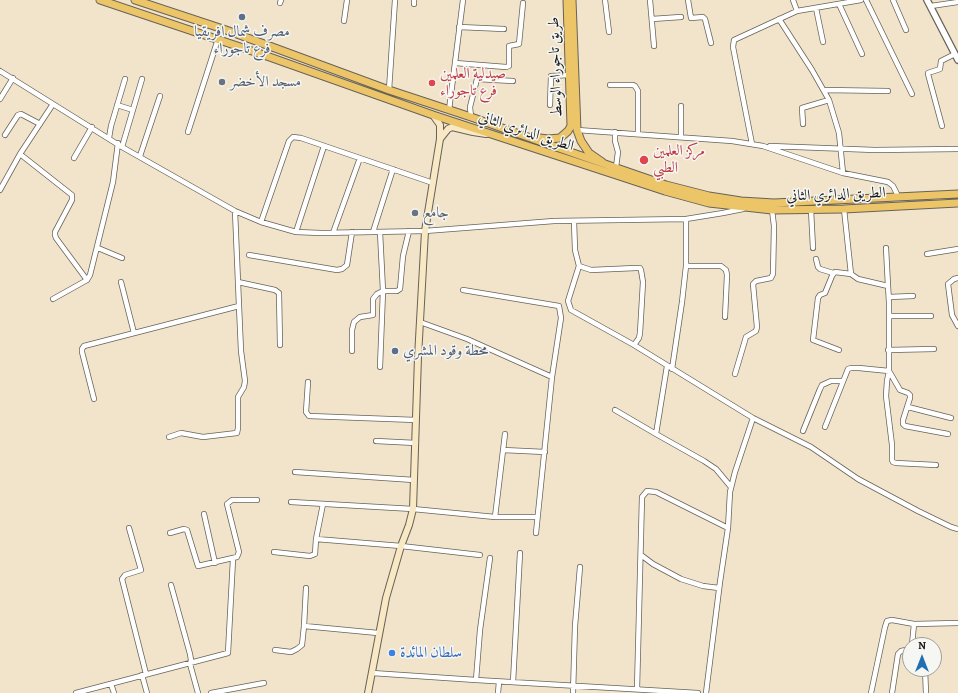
<!DOCTYPE html>
<meta charset="utf-8">
<style>
body{margin:0}
#map{position:relative;width:958px;height:693px;overflow:hidden;background:#f1e4cb;font-family:Alegreya,serif}
canvas{display:block}
.north{position:absolute;left:902px;top:637px;width:40px;height:40px;box-sizing:border-box;background:#f6f6f2;border:1px solid #9f9f9c;border-radius:50%;rotate:0deg;font-size:11px;font-weight:700;line-height:16px;text-align:center;color:#1c1c1c}
.north::after{content:'';display:block;margin:auto;width:14px;height:18px;background:#1f6fb2;clip-path:polygon(50% 0,100% 100%,50% 72%,0 100%)}
</style>
<div id="map">
<canvas width="958" height="693"></canvas>
<div class="north">N</div>
</div>
<script>
const context = document.querySelector('canvas').getContext('2d');
context.lineJoin = 'round';
const poly = rows => new Path2D(rows.map(r => 'M' + r).join(''));
function stroke(path, color, width, dash) { context.strokeStyle = color; context.lineWidth = width; context.lineCap = dash ? 'butt' : 'round'; context.setLineDash(dash || []); context.stroke(path); }
function label(font, color, halo, rows, align = 'center') {
  context.font = font + ' Alegreya,Amiri,serif'; context.lineWidth = 3; context.setLineDash([]); context.textBaseline = 'middle'; context.strokeStyle = halo; context.fillStyle = color; for (const [text, x, y, turn = 0] of rows) {
    context.save(); context.translate(x, y); context.rotate((+turn || 0) * Math.PI / 180); context.textAlign = isNaN(turn) ? turn : align; if (halo) context.strokeText(text, 0, 0); context.fillText(text, 0, 0); context.restore();
  }
}
const minor = poly([
 [605,0,609,32],
 [650,0,654,46],
 [688,0,691,18,703,17,705,19,711,43],
 [793,0,797,11],
 [866,0,912,94],
 [893,0,906,30],
 [280,3,281,0],
 [414,4,414,0],
 [839,4,862,54],
 [931,6,958,2],
 [816,8,823,42],
 [652,19,681,17],
 [779,19,812,70,829,100,839,133,843,173],
 [344,21,347,0],
 [459,27,504,29],
 [455,63,506,67,509,66,509,46,519,44,523,3],
 [0,71,122,147,235,211,261,222,296,232,321,233,425,231,554,221,686,219,723,213,743,209],
 [610,85,633,85,635,86,638,91,638,134],
 [389,90,395,0],
 [824,90,888,91],
 [0,99,13,78],
 [117,105,133,110],
 [550,105,551,76,569,75],
 [681,106,681,137],
 [449,110,463,0],
 [471,117,470,107,477,79,513,81],
 [803,124,802,108,829,100],
 [942,126,928,74,928,73,940,69,941,61,955,54],
 [577,130,732,141,763,146,843,173,888,182,893,186,898,196],
 [188,132,218,39],
 [615,132,615,141,618,152,616,167],
 [5,135,18,115,21,114,40,124],
 [109,138,111,126,125,79],
 [752,144,733,47,734,40,797,11,861,0],
 [770,146,875,150,958,149],
 [122,147,142,79],
 [20,154,72,195,72,200,55,232,55,235,56,238,87,280],
 [140,156,160,96],
 [74,158,92,127],
 [0,190,20,154,53,104],
 [844,209,851,274,858,279,888,286,889,302,889,371,900,390,908,393,910,395,910,398,903,420,903,424,905,426,948,434],
 [811,210,813,248],
 [574,221,575,250,579,266,568,301,571,310,634,345,753,418,811,447,858,479,918,511,951,527,958,529],
 [261,222,289,141,293,137,301,138,433,183],
 [296,232,324,146],
 [373,232,393,169],
 [333,233,360,158],
 [98,248,122,258],
 [886,248,888,286],
 [927,254,958,249],
 [249,255,337,270,342,269,347,265,352,232],
 [816,259,818,267,820,269,833,273],
 [579,266,591,270,636,268,640,268,641,270,643,282,640,333,639,338,634,345],
 [686,266,721,266,726,270,727,275,725,317],
 [958,278,954,279,948,284,952,315,958,326],
 [121,282,134,333],
 [238,282,275,290,279,293,280,345],
 [463,290,559,306,561,318,552,377,536,533],
 [889,297,913,296],
 [53,299,87,280,90,275,113,182,118,143],
 [889,316,931,316],
 [420,322,467,339,552,377],
 [839,350,813,340,818,298,820,295,825,293,832,276,835,272,851,274],
 [888,350,934,349],
 [352,351,352,330,354,322,360,317,373,315,373,299,377,294,383,291,397,291,400,289,403,256,409,231],
 [667,366,656,434,704,461,716,469,731,487],
 [380,367,383,291,380,232],
 [672,369,682,302,686,266,686,219],
 [735,374,746,337,756,331,757,327,753,284,756,281,771,278,773,274,774,226,772,210],
 [308,382,306,412,309,416,416,420],
 [94,399,82,352,82,349,84,346,239,306,235,211],
 [908,407,951,418],
 [615,410,656,434],
 [825,427,848,369,851,368,859,368,889,371,887,381,886,396,892,445,892,460,893,462,896,463,936,465],
 [803,431,820,389,822,385,831,381,843,381],
 [169,437,181,433,203,437,237,433,238,428,238,397,244,387,245,381,241,351,239,306],
 [376,441,416,443],
 [503,450,545,452],
 [295,472,414,480],
 [291,502,413,509,495,517,505,434],
 [204,514,215,563],
 [495,517,537,517],
 [129,528,141,570,125,575,122,579,146,674],
 [170,533,184,529,187,530,198,566,237,557,239,552,227,504,232,500,257,500],
 [316,539,401,546,480,555],
 [274,552,310,556,315,554,316,539,323,504],
 [641,555,653,564,681,579,703,586,719,588],
 [171,585,190,654,191,660,190,664,198,693],
 [304,626,378,633],
 [912,645,914,624],
 [275,650,291,652,297,649,302,645,304,626,306,588],
 [925,669,926,693],
 [372,673,476,680,698,693],
 [142,675,147,693],
 [476,680,480,630,490,558],
 [513,682,520,553],
 [111,684,114,693],
 [637,689,642,497,647,491,656,492,728,528],
 [76,693,228,653,233,559],
 [211,693,264,683],
 [498,693,499,682],
 [573,693,575,626,580,567],
 [706,693,720,582,728,528,730,492,735,472,753,418],
 [871,693,885,627,887,621,892,620,914,624,958,623],
 [892,693,898,654,901,651,906,650,910,652]
]);
const tertiary = poly([
 [927,0,958,60]
]);
const secondary = poly([
 [440,139,448,129,452,127,473,132,486,134],
 [368,693,386,598,401,546,409,525,413,509,418,357,425,231,440,139,440,125,433,115]
]);
const primary = poly([
 [572,0,577,130,581,141,589,153,602,162],
 [532,137,548,139,560,138,568,131,571,126,567,0]
]);
const trunk = poly([
 [100,0,261,54,433,115,665,191,709,203,772,210,844,209,958,203],
 [135,0,226,30,389,90,471,117,576,154,666,185,709,196,741,201,774,203,958,194]
]);
const markers = [
 [242,17,4,"#5c6f8a"],
 [222,82,4,"#6b7280"],
 [432,83,4,"#e0444e"],
 [644,160,5,"#e0444e"],
 [415,213,4,"#6b7280"],
 [395,351,4,"#5c6f8a"],
 [392,653,4,"#3f7fe0"]
];
const serviceNames = [
 ["مصرف شمال افريقيا",242,32],
 ["فرع تاجوراء",242,49],
 ["محطة وقود المشري",403,351,"left"]
];
const streetNames = [
 ["طريق تاجوراء الوسط",556,67,-92],
 ["الطريق الدائري الثاني",526,132,18],
 ["الطريق الدائري الثاني",836,195,-2]
];
const healthNames = [
 ["صيدلية العلمين",440,74],
 ["فرع تاجوراء",440,91],
 ["مركز العلمين",653,151],
 ["الطبي",653,168]
];
const worshipNames = [
 ["مسجد الأخضر",230,82],
 ["جامع",423,213]
];
const shopNames = [
 ["سلطان المائدة",400,653]
];
stroke(minor, '#676259', 6);
stroke(tertiary, '#676259', 8);
stroke(secondary, '#676259', 8);
stroke(primary, '#676259', 9);
stroke(trunk, '#676259', 9);
stroke(minor, '#fff', 4.5);
stroke(tertiary, '#fff', 5.5);
stroke(secondary, '#f8e8c3', 6);
stroke(primary, '#edc569', 7);
stroke(trunk, '#edc569', 7);
for (const [x, y, r, color] of markers) { const dot = new Path2D(); dot.arc(x, y, r, 0, 2 * Math.PI); context.fillStyle = color; context.fill(dot); stroke(dot, '#f6f6f2', 1.5); }
label('15px', '#4e5e75', '#f6f6f2', serviceNames);
label('15px', '#1c1c1c', '#f6f6f2', streetNames);
label('15px', '#be3a42', '#f6f6f2', healthNames, 'left');
label('15px', '#5b616d', '#f6f6f2', worshipNames, 'left');
label('15px', '#366cbe', '#f6f6f2', shopNames, 'left');
</script>
